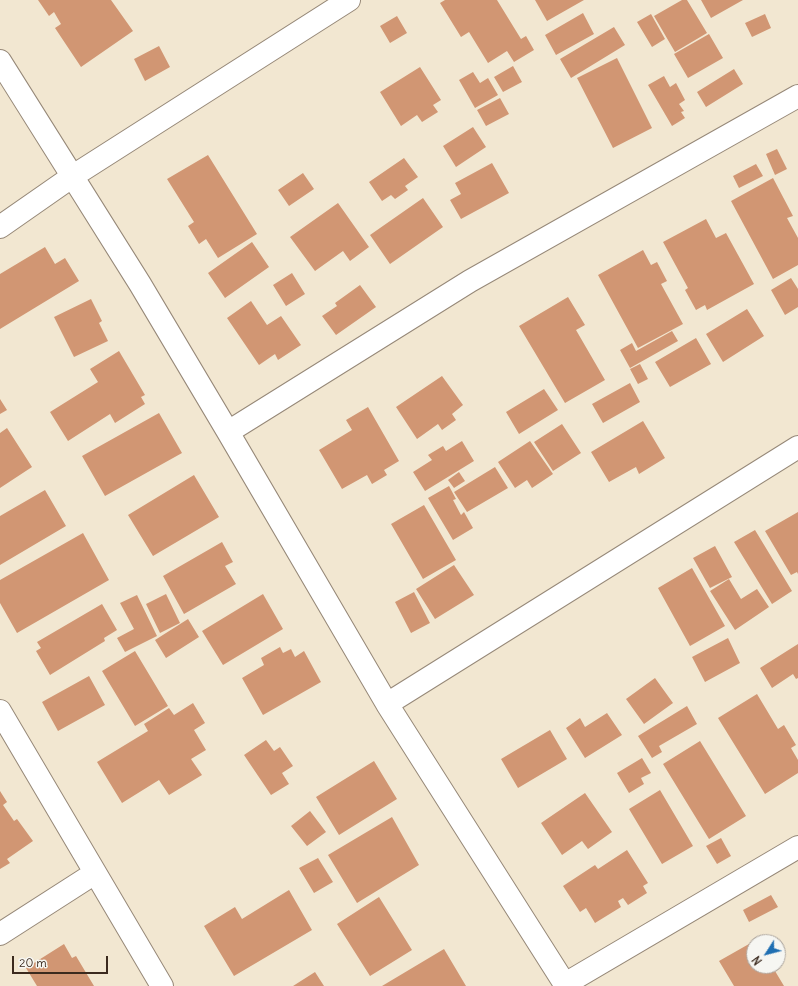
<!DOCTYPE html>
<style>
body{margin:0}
#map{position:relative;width:798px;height:986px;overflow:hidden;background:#f2e7d1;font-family:Delius,sans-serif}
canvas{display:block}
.north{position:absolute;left:746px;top:934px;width:40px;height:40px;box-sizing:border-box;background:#f6f6f2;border:1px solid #aba49d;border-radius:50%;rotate:234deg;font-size:11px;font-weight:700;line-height:16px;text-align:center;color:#3b2a1e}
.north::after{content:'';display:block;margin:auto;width:14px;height:18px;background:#1f6fb2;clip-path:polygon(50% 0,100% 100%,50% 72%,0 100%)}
.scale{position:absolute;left:12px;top:956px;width:96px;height:18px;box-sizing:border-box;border:2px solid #3b2a1e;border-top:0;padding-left:5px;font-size:12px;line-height:14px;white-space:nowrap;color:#3b2a1e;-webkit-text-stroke:3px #f6f6f2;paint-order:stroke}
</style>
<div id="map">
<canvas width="798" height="986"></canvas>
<div class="north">N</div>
<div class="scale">20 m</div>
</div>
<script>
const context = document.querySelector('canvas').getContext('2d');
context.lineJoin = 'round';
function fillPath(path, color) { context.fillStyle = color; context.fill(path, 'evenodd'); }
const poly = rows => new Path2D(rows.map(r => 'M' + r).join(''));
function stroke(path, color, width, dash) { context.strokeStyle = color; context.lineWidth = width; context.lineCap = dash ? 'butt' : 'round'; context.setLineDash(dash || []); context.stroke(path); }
const building = poly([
 [38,0,111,0,133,31,81,67,55,28,61,24,54,12,49,16],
 [445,0,497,0,521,39,526,36,534,50,514,62,507,51,488,63,469,32,461,37,440,3],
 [535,0,584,0,547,21],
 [682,0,687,0,707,33,675,52,654,16],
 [701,0,743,0,711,18],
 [583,13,594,34,556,55,545,35],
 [651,14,665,39,652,47,637,22],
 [765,14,771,28,752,37,745,23],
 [397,16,407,33,390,43,380,26],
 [614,27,625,45,571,78,560,59],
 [709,34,723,58,688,78,674,54],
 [159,46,170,67,145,81,134,59],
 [617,58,652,128,613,148,577,78],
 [513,66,522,82,503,92,494,77],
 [420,67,441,100,433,105,438,112,422,122,417,115,401,126,380,92],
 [734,69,743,84,706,107,697,92],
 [473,72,480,83,488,78,498,95,475,108,459,80],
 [664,76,670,87,676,83,685,100,679,104,684,111,681,112,685,118,672,126,648,85],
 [500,98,509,114,486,126,477,110],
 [473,127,486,147,456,167,443,146],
 [777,149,787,169,775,175,766,154],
 [208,155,257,234,218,258,206,239,199,244,188,226,194,222,167,179],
 [404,158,418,177,405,186,408,190,395,199,391,195,382,201,369,182],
 [492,163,509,193,461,219,450,200,461,194,455,183],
 [756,164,763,176,739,188,733,176],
 [303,173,314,189,289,206,278,190],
 [773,178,793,216,787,218,798,238,798,265,773,279,731,201],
 [423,198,443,227,390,264,370,235],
 [338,203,369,247,350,261,343,251,315,271,290,237],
 [706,219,716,238,726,233,754,284,707,310,705,305,696,310,685,290,688,288,663,242],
 [252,242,269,267,225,298,208,273],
 [45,247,55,264,65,258,79,281,0,329,0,274],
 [643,250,651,265,657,262,667,281,661,284,683,324,638,348,598,275],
 [292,273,305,294,286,306,273,285],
 [791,278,798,289,798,307,785,315,771,290],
 [360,285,376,307,336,335,322,316,337,306,335,303],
 [568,297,585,325,576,330,605,380,565,403,519,326],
 [91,299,102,321,99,323,108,341,74,357,54,317],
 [251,301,267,325,281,316,301,345,278,360,275,354,259,365,227,318],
 [747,309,764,336,723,362,706,334],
 [672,331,678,341,630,368,620,350,632,343,636,351],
 [696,338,711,364,670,387,655,362],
 [119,351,145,395,141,397,145,404,115,423,110,414,68,441,50,412,98,382,90,369],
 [640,364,648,379,638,384,630,369],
 [442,376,463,405,452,414,456,420,442,430,438,424,417,439,396,407],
 [630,383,640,402,603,423,592,404],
 [544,389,558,410,519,434,506,412],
 [0,399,7,410,0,414],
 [368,407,399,461,384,470,387,475,372,484,367,475,342,489,319,450,352,430,346,420],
 [159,413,182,453,105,496,82,456],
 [643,421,665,458,639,474,636,467,609,482,591,452],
 [562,424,581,453,553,471,534,442],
 [7,428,32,467,0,488,0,433],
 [462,441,474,461,425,491,413,472,432,460,428,455,443,446,446,451],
 [530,441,553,474,532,488,527,480,515,488,498,462],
 [495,467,508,488,467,512,454,492],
 [459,472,465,481,454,488,448,480],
 [194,475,219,517,153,556,128,515],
 [449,486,456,499,453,500,461,515,464,512,473,528,453,540,428,498],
 [45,490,66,526,0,565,0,516],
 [424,505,456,560,423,579,391,524],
 [798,512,798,574,797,572,791,575,765,531],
 [755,530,792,591,772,604,734,542],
 [83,533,109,580,17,633,0,603,0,580],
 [222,542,233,562,225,566,236,584,184,614,163,576],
 [715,546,732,577,710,588,693,558],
 [454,565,474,595,435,619,416,589],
 [692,568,725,626,690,646,658,588],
 [729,579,741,599,757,589,769,607,735,630,710,591],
 [414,592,430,623,411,633,395,602],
 [166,594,180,623,160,633,146,604],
 [263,594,283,629,223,665,202,631],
 [137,595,157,636,125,652,117,638,134,629,120,603],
 [102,604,117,630,104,638,105,641,50,675,36,651,41,648,37,642],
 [188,619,199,637,166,658,155,640],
 [728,638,740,663,705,682,692,657],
 [798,644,798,678,796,679,793,674,772,688,760,668],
 [280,647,283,653,291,649,295,657,304,651,321,682,263,715,242,678,264,665,261,658],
 [135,651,168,706,135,726,102,671],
 [89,676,105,705,58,731,42,702],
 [655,678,673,703,644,724,626,699],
 [757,694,778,729,784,725,796,745,791,748,798,760,798,773,765,794,718,718],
 [193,703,205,723,194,730,206,750,191,759,202,775,169,795,159,780,122,803,97,762,148,731,144,724,169,708,174,715],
 [687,706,697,724,659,746,662,752,652,758,638,736],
 [607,713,622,735,585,758,566,728,580,718,585,727],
 [550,730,567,759,518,788,501,759],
 [266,740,274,751,280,747,293,766,282,773,289,784,271,795,244,755],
 [700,741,746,816,709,839,663,764],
 [642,758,651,773,641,778,644,784,629,793,617,773],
 [374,761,397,799,339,835,316,797],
 [660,790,693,846,662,864,629,809],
 [0,791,7,802,3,805,14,821,17,819,33,841,7,859,10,863,0,869],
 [585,793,612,832,588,849,582,841,562,855,541,823],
 [310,811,326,832,307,846,291,826],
 [392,817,419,865,357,903,328,855],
 [721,838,731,856,717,864,706,846],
 [627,850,648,883,643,886,647,893,628,905,623,898,618,901,621,907,595,923,586,908,580,912,563,886,595,865,598,869],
 [318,858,333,882,314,893,299,868],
 [289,890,312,930,234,976,204,926,235,907,242,919],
 [771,895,778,907,749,922,743,910],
 [379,897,412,950,370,976,337,924],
 [756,940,757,942,754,942,754,966,772,966,784,986,734,986,719,961],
 [64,944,72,958,76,956,94,986,37,986,26,968],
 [444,949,466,986,382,986],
 [315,972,324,986,293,986]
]);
const minor = poly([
 [0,61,140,284,228,432,387,704,566,986],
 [0,227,73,176,349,0],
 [228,432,470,281,798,96],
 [387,704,798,447],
 [0,711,162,986],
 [0,934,95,873],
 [565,984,798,847]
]);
fillPath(building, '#d19673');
stroke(minor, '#968878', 24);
stroke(minor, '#fff', 22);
</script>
